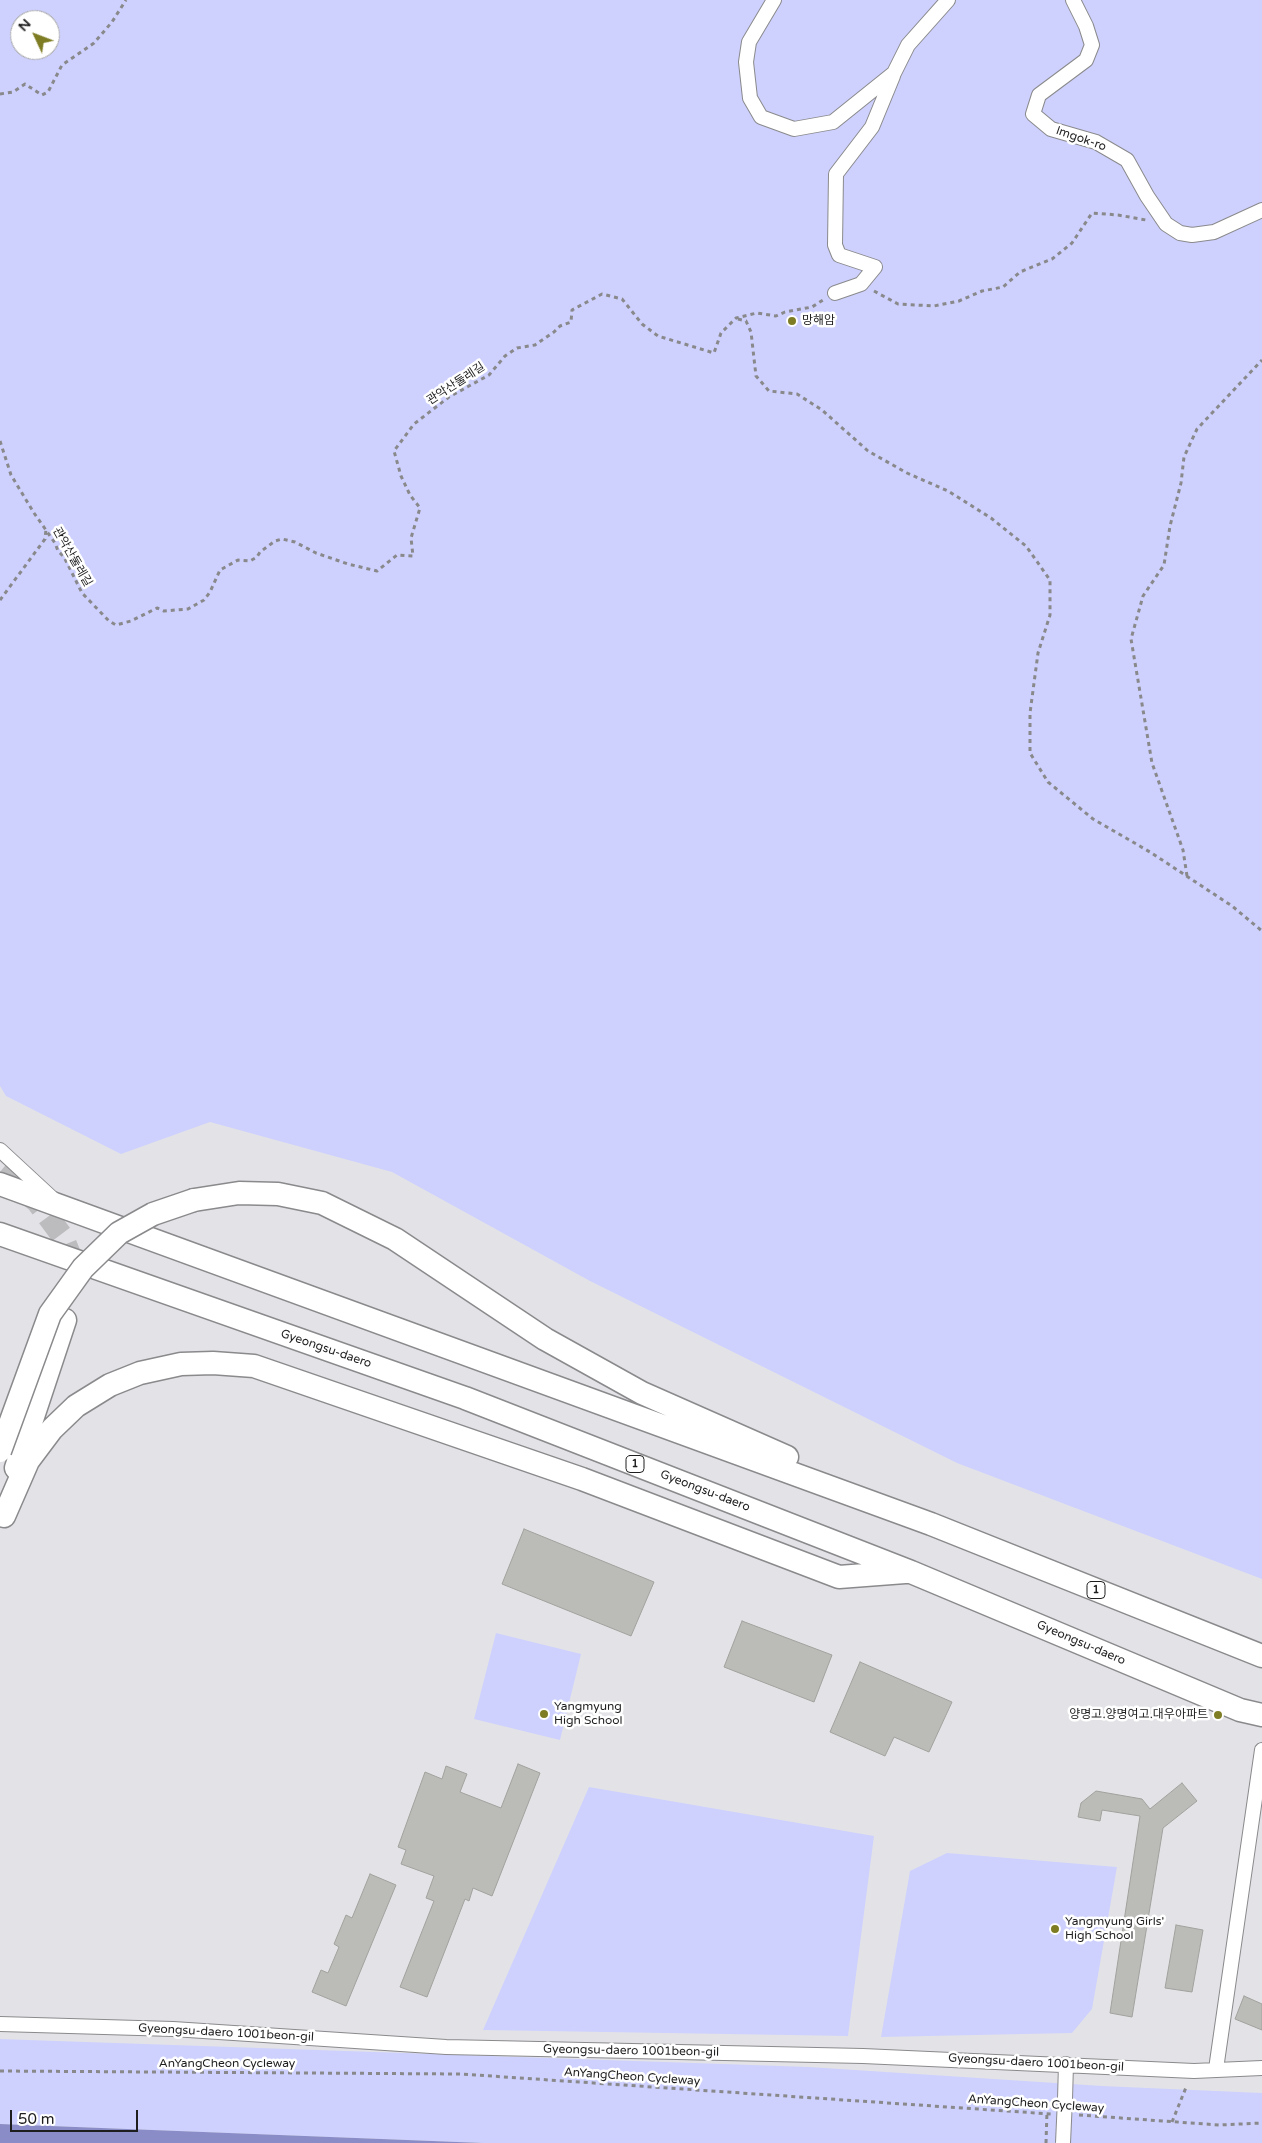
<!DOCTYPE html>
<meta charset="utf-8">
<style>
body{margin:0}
#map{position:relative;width:1262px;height:2143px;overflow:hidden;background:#e3e3e7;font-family:"Varela Round",sans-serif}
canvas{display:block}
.north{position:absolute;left:10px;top:10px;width:50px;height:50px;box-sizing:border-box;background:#fff;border:1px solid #a5a5a5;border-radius:50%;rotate:313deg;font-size:14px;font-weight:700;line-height:20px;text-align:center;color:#1e1e1f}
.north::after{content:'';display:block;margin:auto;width:18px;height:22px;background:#7e7d24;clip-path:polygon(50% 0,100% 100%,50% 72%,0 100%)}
.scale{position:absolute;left:10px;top:2110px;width:128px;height:22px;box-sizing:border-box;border:2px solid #1e1e1f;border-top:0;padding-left:6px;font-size:15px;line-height:18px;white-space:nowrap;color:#1e1e1f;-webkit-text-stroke:4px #fff;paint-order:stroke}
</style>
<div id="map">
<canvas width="1262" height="2143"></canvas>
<div class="north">N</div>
<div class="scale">50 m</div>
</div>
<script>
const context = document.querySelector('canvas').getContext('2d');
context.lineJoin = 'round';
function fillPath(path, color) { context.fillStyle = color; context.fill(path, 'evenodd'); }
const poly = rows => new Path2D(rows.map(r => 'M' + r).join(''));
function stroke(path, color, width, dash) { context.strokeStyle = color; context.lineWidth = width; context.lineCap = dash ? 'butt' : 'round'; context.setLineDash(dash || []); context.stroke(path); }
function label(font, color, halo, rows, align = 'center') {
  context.font = font + ' "Varela Round","Noto Sans KR",sans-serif'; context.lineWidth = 5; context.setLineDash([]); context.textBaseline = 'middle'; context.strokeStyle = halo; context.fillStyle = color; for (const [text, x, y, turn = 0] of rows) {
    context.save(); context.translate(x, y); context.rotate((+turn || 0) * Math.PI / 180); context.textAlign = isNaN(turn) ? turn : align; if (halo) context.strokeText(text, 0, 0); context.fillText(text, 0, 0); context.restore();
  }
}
const green = poly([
 [0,0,1262,0,1262,1579,957,1463,590,1281,392,1172,210,1122,121,1154,6,1096,0,1086],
 [20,20,50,20,50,50,20,50],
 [496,1633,581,1654,560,1740,474,1719],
 [589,1787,874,1836,848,2036,483,2030],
 [947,1853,1117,1867,1092,2009,1072,2033,881,2037,910,1871],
 [0,2039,809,2067,1102,2086,1262,2093,1262,2143,483,2143,0,2124]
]);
const water = poly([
 [0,2124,483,2143,0,2143]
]);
const building = poly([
 [524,1529,654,1582,631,1636,502,1584,524,1529],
 [742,1621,832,1655,814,1702,724,1667,742,1621],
 [860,1662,952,1702,929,1752,894,1737,885,1756,830,1732,860,1662],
 [518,1764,540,1773,492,1896,473,1888,469,1901,465,1899,427,1997,400,1987,434,1901,426,1898,434,1876,401,1864,406,1850,398,1847,425,1772,442,1779,446,1766,467,1774,460,1792,501,1808,518,1764],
 [1182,1783,1197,1801,1163,1828,1132,2017,1110,2013,1140,1816,1102,1810,1100,1821,1078,1817,1081,1803,1096,1791,1142,1799,1150,1809,1182,1783],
 [370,1874,396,1885,346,2006,312,1992,321,1970,328,1973,339,1947,334,1944,346,1915,352,1918,370,1874],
 [1176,1925,1203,1930,1192,1992,1165,1988,1176,1925],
 [1244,1996,1262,2004,1262,2030,1235,2019,1244,1996]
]);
const primaryTunnel = poly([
 [0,1172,37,1202,63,1237,75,1267,74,1275]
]);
const path = poly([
 [0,94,13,92,25,84,42,95,48,92,62,65,94,43,112,22,126,0],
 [874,291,898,304,934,306,959,301,982,291,1003,287,1020,272,1052,259,1072,243,1092,213,1118,215,1146,220],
 [738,319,746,321,751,332,756,376,769,391,797,394,822,410,868,451,907,473,948,491,991,518,1026,546,1050,580,1050,615,1038,653,1030,713,1030,753,1048,782,1093,819,1150,852,1232,906,1262,931],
 [0,441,11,475,34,513,55,543,58,551,64,557,82,593,109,621,116,625,131,621,157,608,164,611,188,609,204,600,210,592,220,570,238,560,250,561,257,557,260,552,275,541,282,539,295,542,316,553,348,564,377,571,397,555,413,556,411,538,420,508,410,495,401,476,394,451,414,424,449,397,489,375,505,356,517,348,535,345,554,332,560,326,571,322,572,310,602,294,622,299,642,324,658,336,714,353,721,333,736,318,757,313,776,316,785,312,812,307,823,300],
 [0,600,45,539,46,529],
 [1187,876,1183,850,1152,763,1131,639,1143,596,1164,565,1170,526,1181,483,1184,457,1197,429,1262,360],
 [0,2071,461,2074,1051,2114],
 [1079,2115,1219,2125,1262,2123],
 [1172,2122,1187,2085]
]);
const minor = poly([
 [774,0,749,42,746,62,750,98,761,117,794,129,833,122,894,73,908,45,948,0],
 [1073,0,1086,26,1092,45,1086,60,1039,95,1033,114,1051,129,1096,142,1127,160,1147,196,1166,224,1180,233,1192,235,1214,232,1262,210],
 [835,293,861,284,875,267,839,255,835,245,836,174,872,127,893,76],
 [0,1150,53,1199],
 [0,2024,173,2029,446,2047,863,2056,1194,2071,1262,2068],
 [1216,2069,1262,1750],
 [1065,2099,1066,2064]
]);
const primary = poly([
 [0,1184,931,1524,1262,1656],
 [194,1200,239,1193,278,1194,322,1203,395,1239,545,1339,642,1393,787,1457],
 [0,1234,465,1398,911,1572,1240,1710,1262,1715],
 [16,1468,65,1320],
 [4,1516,28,1461,52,1429,76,1406,110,1385,140,1373,181,1364,213,1363,254,1366,582,1479,839,1577,905,1572]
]);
const pathBridge = poly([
 [1046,2143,1047,2111]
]);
const minorBridge = poly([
 [1063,2143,1065,2099]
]);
const primaryBridge = poly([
 [0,1451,50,1314,83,1268,119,1233,153,1214,194,1200]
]);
const markers = [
 [792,321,5,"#7e7d24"],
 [544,1714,5,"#7e7d24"],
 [1218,1715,5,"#7e7d24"],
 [1055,1929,5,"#7e7d24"]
];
const shields = [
 [635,1464,18],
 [1096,1590,18]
];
const shieldNames = [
 ["1",635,1464],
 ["1",1096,1590]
];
const streetNames = [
 ["Imgok-ro",1081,139,19],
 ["관악산둘레길",456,384,-33],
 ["관악산둘레길",72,557,60],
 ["Gyeongsu-daero",326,1349,19],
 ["Gyeongsu-daero",705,1491,21],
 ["Gyeongsu-daero",1081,1643,23],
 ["Gyeongsu-daero 1001beon-gil",226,2033,3],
 ["Gyeongsu-daero 1001beon-gil",631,2051,1],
 ["Gyeongsu-daero 1001beon-gil",1036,2063,3],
 ["AnYangCheon Cycleway",227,2064],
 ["AnYangCheon Cycleway",632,2077,4],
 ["AnYangCheon Cycleway",1036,2104,4]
];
const poiNames = [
 ["망해암",802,321],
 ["Yangmyung",554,1707],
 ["High School",554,1721],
 ["양명고.양명여고.대우아파트",1208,1715,"right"],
 ["Yangmyung Girls'",1065,1922],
 ["High School",1065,1936]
];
fillPath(green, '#ced1fd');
fillPath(water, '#8a8cc7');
fillPath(building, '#bbbbb8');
stroke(building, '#a1a19d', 1);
stroke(primaryTunnel, '#bcbcbf', 22, [22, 11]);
stroke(minor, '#8a8a8d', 16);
stroke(primary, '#8a8a8d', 25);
stroke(path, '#89898c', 3, [4, 4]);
stroke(minor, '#fff', 14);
stroke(primary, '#fff', 22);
stroke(minorBridge, '#8a8a8d', 16, []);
stroke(primaryBridge, '#8a8a8d', 25, []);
stroke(pathBridge, '#89898c', 3, [4, 4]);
stroke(minorBridge, '#fff', 14);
stroke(primaryBridge, '#fff', 22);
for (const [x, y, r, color] of markers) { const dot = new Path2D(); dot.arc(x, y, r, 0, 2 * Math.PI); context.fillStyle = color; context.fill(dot); stroke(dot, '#fff', 2); }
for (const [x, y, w] of shields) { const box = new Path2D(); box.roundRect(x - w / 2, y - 8.5, w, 17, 4); context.fillStyle = '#fff'; context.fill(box); stroke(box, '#1e1e1f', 1); }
label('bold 11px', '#1e1e1f', null, shieldNames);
label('12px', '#1e1e1f', '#fff', streetNames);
label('12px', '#1e1e1f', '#fff', poiNames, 'left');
</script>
